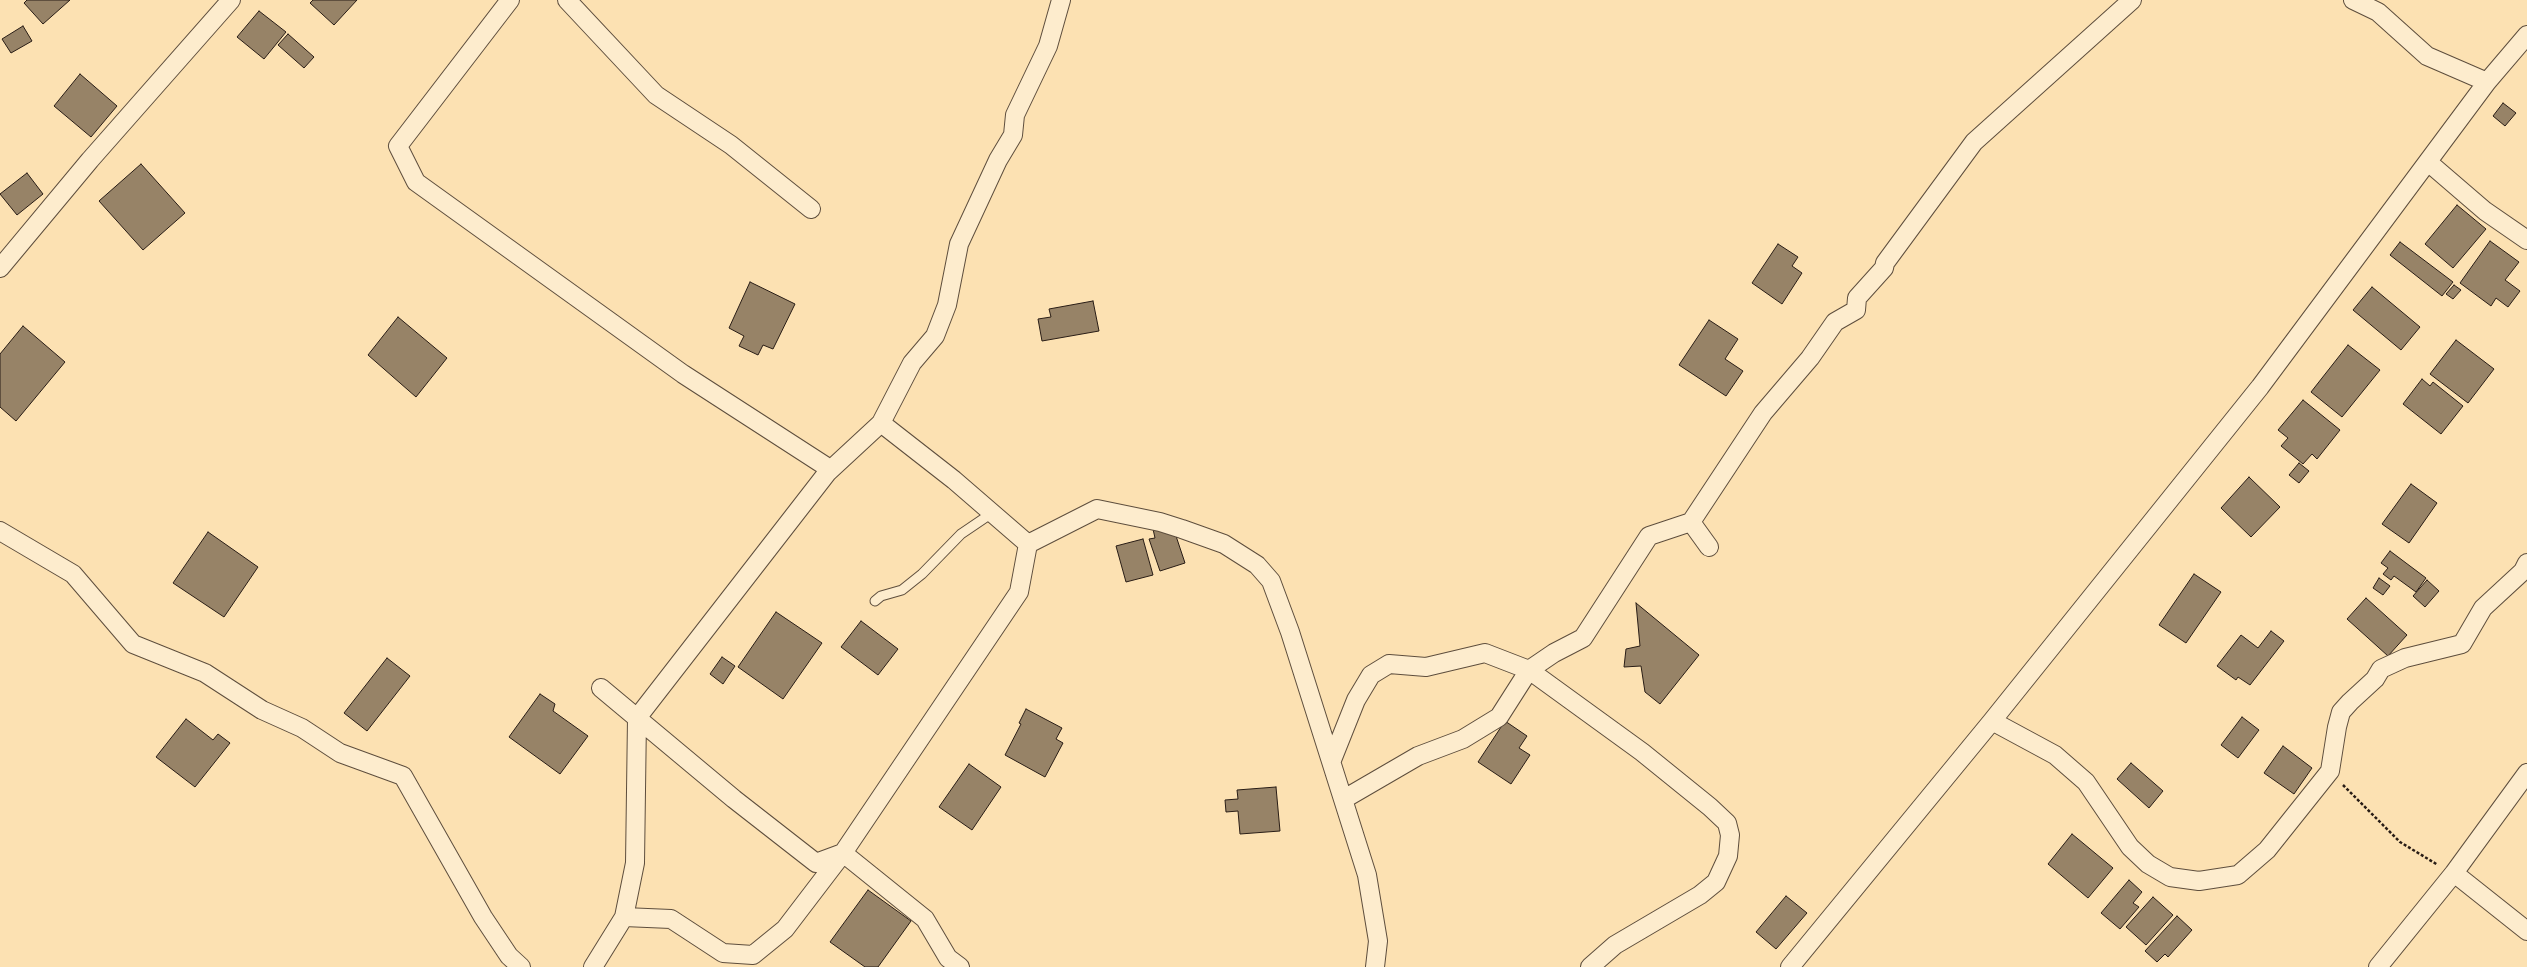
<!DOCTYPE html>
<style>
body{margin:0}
canvas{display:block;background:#fce1b2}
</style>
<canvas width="2527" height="967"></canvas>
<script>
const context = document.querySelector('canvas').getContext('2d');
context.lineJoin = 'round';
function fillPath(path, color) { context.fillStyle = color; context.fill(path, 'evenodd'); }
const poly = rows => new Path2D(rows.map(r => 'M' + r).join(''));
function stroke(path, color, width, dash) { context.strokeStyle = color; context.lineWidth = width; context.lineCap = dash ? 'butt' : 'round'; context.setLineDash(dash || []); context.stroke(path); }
const building = poly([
 [27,0,70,0,43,24,24,3,27,0],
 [313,0,357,0,334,25,310,3,313,0],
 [259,11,286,32,264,59,237,37,259,11],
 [23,26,32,41,11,53,2,39,23,26],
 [288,34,314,57,304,68,278,45,288,34],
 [80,74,117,106,91,137,54,106,80,74],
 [2503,103,2516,113,2505,126,2493,116,2503,103],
 [141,164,185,213,143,250,99,201,141,164],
 [27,173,43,194,17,215,0,194,27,173],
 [2457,205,2486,229,2453,268,2425,244,2457,205],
 [2490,241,2519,262,2505,280,2520,291,2508,307,2496,298,2491,306,2460,283,2490,241],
 [2400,242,2453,282,2442,296,2390,255,2400,242],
 [1778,244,1798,257,1792,266,1802,273,1782,304,1752,283,1778,244],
 [750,282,795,304,773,349,763,345,758,355,739,346,744,336,729,328,750,282],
 [2454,285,2461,290,2453,299,2446,294,2454,285],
 [2372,287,2420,327,2401,350,2353,310,2372,287],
 [1093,301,1099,331,1042,341,1038,319,1051,317,1049,309,1093,301],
 [398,317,447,358,416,397,368,355,398,317],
 [1709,320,1738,339,1725,359,1743,371,1726,396,1679,365,1709,320],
 [23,326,65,362,16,421,0,407,0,354,23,326],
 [2456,340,2494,369,2468,403,2430,374,2456,340],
 [2348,345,2380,370,2342,417,2311,392,2348,345],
 [2422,379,2430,386,2433,382,2463,406,2441,434,2403,404,2422,379],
 [2303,400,2340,430,2317,459,2312,454,2303,464,2281,446,2288,438,2278,430,2303,400],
 [2299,463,2309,471,2299,483,2289,475,2299,463],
 [2249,477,2280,507,2251,537,2221,508,2249,477],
 [2411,484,2437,503,2409,543,2382,524,2411,484],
 [1153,529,1174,530,1185,563,1160,571,1149,539,1155,538,1153,529],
 [208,532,258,567,224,617,173,583,208,532],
 [1143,539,1153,575,1126,582,1116,546,1143,539],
 [2390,551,2426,578,2416,592,2394,576,2391,580,2383,574,2388,568,2381,563,2390,551],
 [2194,574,2221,592,2186,643,2159,625,2194,574],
 [2379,578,2390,586,2383,595,2373,588,2379,578],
 [2427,580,2439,591,2425,607,2413,596,2427,580],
 [2366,598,2407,635,2388,656,2347,619,2366,598],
 [1636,603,1699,655,1660,704,1645,692,1641,666,1624,667,1626,649,1640,646,1636,603],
 [776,612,822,643,783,699,738,667,776,612],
 [861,621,898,649,878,675,841,647,861,621],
 [2271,631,2284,641,2250,685,2238,677,2236,680,2217,666,2241,635,2258,648,2271,631],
 [722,657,735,666,723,684,710,674,722,657],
 [387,658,410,676,367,731,344,713,387,658],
 [540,694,555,704,553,711,588,736,560,774,509,737,540,694],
 [1026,709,1062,728,1056,739,1063,743,1045,777,1005,755,1021,724,1019,723,1026,709],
 [2242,717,2259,730,2238,758,2221,745,2242,717],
 [186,719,213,740,218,734,230,743,195,787,156,757,186,719],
 [1505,721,1527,736,1519,748,1530,755,1511,784,1478,762,1505,721],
 [2283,746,2312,768,2294,794,2264,773,2283,746],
 [2131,763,2163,791,2149,808,2117,779,2131,763],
 [969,764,1001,787,972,830,939,807,969,764],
 [1276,787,1280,831,1240,834,1238,811,1226,812,1225,800,1238,799,1237,790,1276,787],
 [2072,834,2113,868,2088,898,2048,864,2072,834],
 [2129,880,2142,892,2133,903,2139,907,2120,929,2101,913,2129,880],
 [868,890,911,921,878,967,865,967,830,942,868,890],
 [1786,896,1807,913,1776,949,1756,932,1786,896],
 [2153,897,2173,915,2146,945,2126,927,2153,897],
 [2177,916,2192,930,2168,957,2165,954,2157,962,2145,951,2177,916]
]);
const path = poly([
 [2343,785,2400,842,2438,865]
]);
const lane = poly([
 [875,601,881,596,902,590,922,574,961,534,992,513]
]);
const street = poly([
 [510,0,398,146,416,182,683,374,830,469],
 [567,0,656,95,731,145,811,209],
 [2353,0,2378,12,2427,56,2487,82],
 [2428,162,2485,211,2527,240],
 [0,268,90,160,231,0],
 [881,423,954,480,1028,544,1097,509,1160,522,1182,529,1224,544,1257,565,1271,581,1290,632,1367,875,1378,941,1375,967],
 [1691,522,1709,547],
 [0,531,73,574,133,644,205,673,262,710,302,728,340,753,403,776,483,917,509,956,521,967],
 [601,688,734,799,816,863,843,853,925,919,948,958,960,967],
 [1992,721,2055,755,2086,782,2130,847,2148,864,2170,877,2199,881,2238,875,2267,850,2330,771,2337,727,2341,712,2350,702,2375,679,2381,669,2405,658,2462,644,2483,608,2523,571,2527,563],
 [1332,760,1356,700,1371,675,1389,664,1426,667,1485,653,1529,670,1642,752,1710,807,1727,823,1730,835,1728,856,1716,882,1700,895,1615,945,1590,967],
 [1344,799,1418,756,1463,739,1499,717,1529,670,1554,653,1583,638,1649,536,1691,522,1763,413,1810,358,1835,322,1856,310,1857,298,1884,268,1885,263,1974,142,2132,0],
 [2454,873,2527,773],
 [624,917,671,919,723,953,753,955,785,929,843,853,1019,592,1028,544],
 [593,967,624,917,635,863,637,718,827,473,881,423,912,363,935,336,947,305,959,244,998,160,1013,135,1015,115,1048,46,1061,0],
 [1790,967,1992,721,2260,387,2487,82,2527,35],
 [2378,967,2454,873,2527,931]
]);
fillPath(building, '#978367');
stroke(building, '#291d16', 1);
stroke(lane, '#5e4e3d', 11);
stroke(street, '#5e4e3d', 20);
stroke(path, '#291d16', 2.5, [3, 2]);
stroke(lane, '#fdeccd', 9);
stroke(street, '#fdeccd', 18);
</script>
